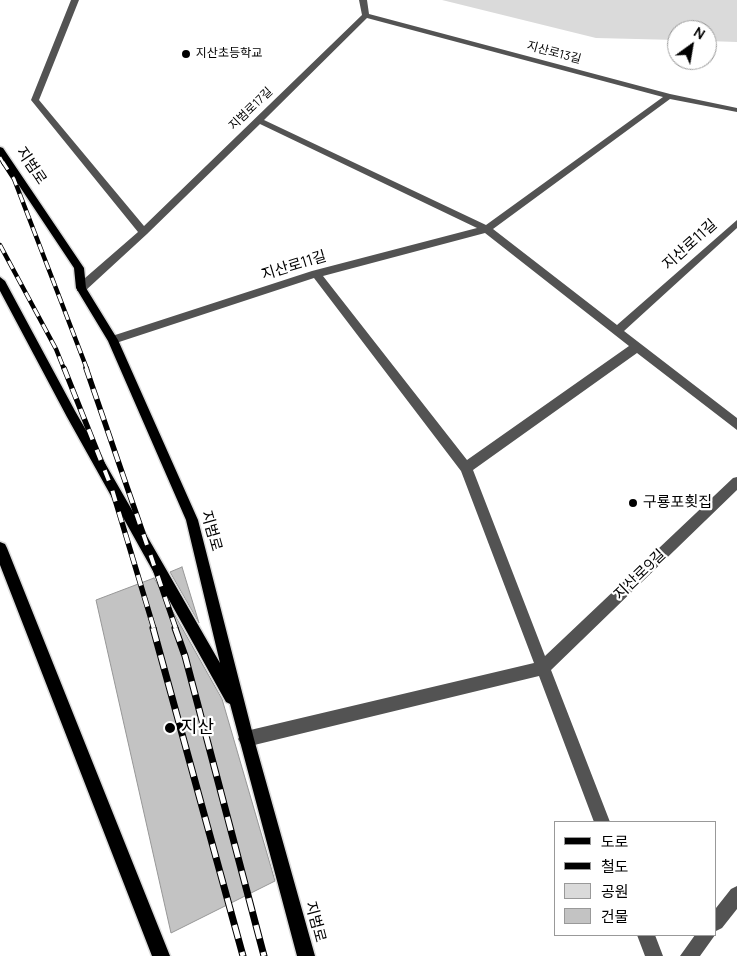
<!DOCTYPE html>
<meta charset="utf-8">
<style>
body{margin:0}
#map{position:relative;width:737px;height:956px;overflow:hidden;background:#fff;font-family:Manrope,"Noto Sans KR",sans-serif}
canvas{display:block}
.legend{position:absolute;left:554px;top:821px;width:162px;height:115px;box-sizing:border-box;background:#fff;border:1px solid #999;margin:0;padding:6px 9px;list-style:none;font-size:15px;color:#000}
.legend li{display:flex;align-items:center;gap:10px;height:25px}
.legend b{width:25px;border:1px solid #999}
.north{position:absolute;left:667px;top:20px;width:50px;height:50px;box-sizing:border-box;background:#fff;border:1px solid #999;border-radius:50%;rotate:32deg;font-size:14px;font-weight:700;line-height:20px;text-align:center;color:#000}
.north::after{content:'';display:block;margin:auto;width:18px;height:22px;background:#000;clip-path:polygon(50% 0,100% 100%,50% 72%,0 100%)}
</style>
<div id="map">
<canvas width="737" height="956"></canvas>
<ul class="legend">
<li><b style="height:6px;background:#000"></b>도로</li>
<li><b style="height:6px;background:#000"></b>철도</li>
<li><b style="height:14px;background:#dadada"></b>공원</li>
<li><b style="height:14px;background:#c3c3c3"></b>건물</li>
</ul>
<div class="north">N</div>
</div>
<script>
const context = document.querySelector('canvas').getContext('2d');
context.lineJoin = 'round';
function fillPath(path, color) { context.fillStyle = color; context.fill(path, 'evenodd'); }
const poly = rows => new Path2D(rows.map(r => 'M' + r).join(''));
function stroke(path, color, width, dash) { context.strokeStyle = color; context.lineWidth = width; context.lineCap = dash ? 'butt' : 'round'; context.setLineDash(dash || []); context.stroke(path); }
function label(font, color, halo, rows, align = 'center') {
  context.font = font + ' Manrope,"Noto Sans KR",sans-serif'; context.lineWidth = 4.5; context.setLineDash([]); context.textBaseline = 'middle'; context.strokeStyle = halo; context.fillStyle = color; for (const [text, x, y, turn = 0] of rows) {
    context.save(); context.translate(x, y); context.rotate((+turn || 0) * Math.PI / 180); context.textAlign = isNaN(turn) ? turn : align; if (halo) context.strokeText(text, 0, 0); context.fillText(text, 0, 0); context.restore();
  }
}
const green = poly([
 [442,0,737,0,737,42,707,41,707,30,677,30,677,40,596,38]
]);
const building = poly([
 [182,567,199,623,170,572,182,567],
 [154,578,222,699,275,881,171,933,96,600,154,578]
]);
const minor = poly([
 [71,0,79,0,39,100,144,226,362,15,359,0,367,0,369,14,670,94,737,108,737,112,670,99,493,229,617,325,737,220,737,228,624,331,737,418,737,430,637,353,473,470,545,656,733,478,737,477,737,490,551,670,610,822,594,822,539,676,246,747,241,744,238,739,241,734,246,731,534,663,461,471,314,278,113,344,108,340,109,337,312,271,477,228,260,124,147,234,85,291,77,291,77,285,138,232,31,100,71,0],
 [367,18,663,97,486,225,264,120,367,18],
 [485,233,629,346,467,460,323,276,485,233],
 [737,886,737,909,722,928,716,931,716,908,731,889,737,886],
 [637,935,655,935,663,956,645,956,637,935],
 [695,935,715,935,700,956,680,956,695,935]
]);
const major = poly([
 [0,147,3,148,84,268,86,288,118,340,198,520,254,739,315,956,297,956,230,704,226,702,67,417,0,291,0,277,5,281,75,411,220,663,186,520,108,341,76,288,74,268,0,157,0,147],
 [0,542,5,544,7,548,170,956,152,956,0,565,0,542]
]);
const railFar3 = poly([
 [0,157,4,164]
]);
const railFar2 = poly([
 [3,162,14,179,87,369],
 [0,245,56,349,64,369]
]);
const railFar1 = poly([
 [64,368,111,486,154,629],
 [86,368,176,629]
]);
const rail = poly([
 [153,628,243,956],
 [175,628,185,656,264,956]
]);
const markers = [
 [186,54,5,"#000"],
 [633,503,5,"#000"],
 [170,728,6,"#000"]
];
const farStreetnames = [
 ["지산로13길",554,53,15],
 ["지범로17길",251,109,-44]
];
const farPoinames = [
 ["지산초등학교",196,54]
];
const streetNames = [
 ["지범로",31,166,56],
 ["지산로11길",690,245,-42],
 ["지산로11길",294,266,-17],
 ["지범로",211,531,74],
 ["지산로9길",640,575,-44],
 ["지범로",315,922,75]
];
const poiNames = [
 ["구룡포횟집",643,503]
];
const nearPoinames = [
 ["지산",181,728]
];
fillPath(green, '#dadada');
fillPath(building, '#c3c3c3');
stroke(building, '#979797', 1);
stroke(major, '#dbdbdb', 3);
fillPath(minor, '#535353');
fillPath(major, '#000');
stroke(railFar3, '#000', 4);
stroke(railFar2, '#000', 4.5);
stroke(railFar1, '#000', 5.5);
stroke(rail, '#000', 7);
stroke(railFar3, '#fff', 2.5, [7]);
stroke(railFar2, '#fff', 3, [9]);
stroke(railFar1, '#fff', 4, [11]);
stroke(rail, '#fff', 5, [14]);
for (const [x, y, r, color] of markers) { const dot = new Path2D(); dot.arc(x, y, r, 0, 2 * Math.PI); context.fillStyle = color; context.fill(dot); stroke(dot, '#fff', 2); }
label('12px', '#000', '#fff', farStreetnames);
label('12px', '#000', '#fff', farPoinames, 'left');
label('15px', '#000', '#fff', streetNames);
label('15px', '#000', '#fff', poiNames, 'left');
label('18px', '#000', '#fff', nearPoinames, 'left');
</script>
